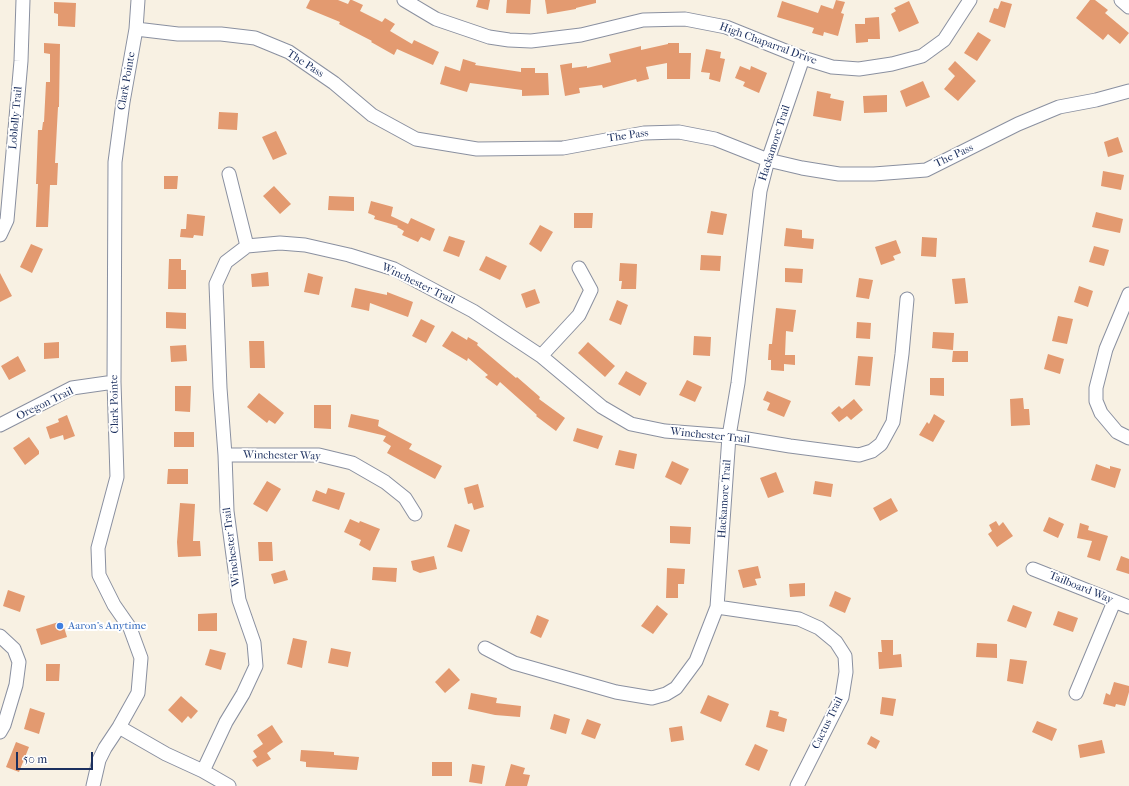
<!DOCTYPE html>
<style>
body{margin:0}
#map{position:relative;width:1129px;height:786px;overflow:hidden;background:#f8f1e3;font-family:"IM FELL French Canon",serif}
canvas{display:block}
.scale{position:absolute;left:16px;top:752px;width:77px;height:18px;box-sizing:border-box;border:2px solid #1b2f5e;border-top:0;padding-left:5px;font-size:12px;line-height:14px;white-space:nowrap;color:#1b2f5e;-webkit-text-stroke:3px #fff;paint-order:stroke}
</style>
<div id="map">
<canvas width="1129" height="786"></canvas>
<div class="scale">50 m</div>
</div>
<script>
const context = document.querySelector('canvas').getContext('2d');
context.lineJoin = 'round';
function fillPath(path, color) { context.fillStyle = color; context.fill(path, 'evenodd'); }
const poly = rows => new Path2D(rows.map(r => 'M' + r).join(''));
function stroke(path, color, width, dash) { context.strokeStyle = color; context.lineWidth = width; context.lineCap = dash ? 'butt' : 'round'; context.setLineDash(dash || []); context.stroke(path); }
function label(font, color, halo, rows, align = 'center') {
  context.font = font + ' "IM FELL French Canon",serif'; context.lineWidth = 4; context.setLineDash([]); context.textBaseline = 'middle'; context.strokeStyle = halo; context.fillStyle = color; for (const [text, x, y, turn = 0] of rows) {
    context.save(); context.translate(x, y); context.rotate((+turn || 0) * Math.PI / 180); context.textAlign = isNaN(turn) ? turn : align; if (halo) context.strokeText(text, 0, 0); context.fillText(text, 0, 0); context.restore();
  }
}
const building = poly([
 [310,0,338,0,348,4,350,0,352,0,363,5,360,11,382,22,385,18,395,24,390,31,412,44,414,40,439,52,433,65,397,49,394,55,371,42,372,41,339,24,340,22,306,8],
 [478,0,490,0,488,10,476,7],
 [507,0,531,0,530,14,506,13],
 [545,0,596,0,596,3,576,8,576,9,547,14],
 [836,0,845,2,841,13,844,14,838,36,824,32,823,36,812,33,814,28,777,17,782,1,818,13,821,5,833,9],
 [1090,0,1095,0,1108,10,1105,13,1129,33,1120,44,1108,34,1103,40,1076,18],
 [909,1,919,23,899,32,891,14,896,11,894,8],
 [1001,1,1012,4,1005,28,989,22,994,8,998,9],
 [54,2,76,3,75,27,58,26,58,14,54,13],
 [879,17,880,39,868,39,868,42,856,43,855,24,865,24,865,18],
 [978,32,991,40,977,61,964,53],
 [44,43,60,44,59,107,58,107,55,163,58,163,57,185,50,185,48,227,36,227,38,184,36,184,38,130,42,130,43,122,44,122,46,82,50,82,50,54,44,53],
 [668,43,679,43,679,53,691,53,690,79,667,79,667,63,646,67,649,79,637,82,636,79,603,88,602,85,579,88,580,93,565,96,560,65,572,63,572,68,587,66,587,68,611,62,609,54,641,46,641,50,668,44],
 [706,49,721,52,720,58,725,59,720,82,709,79,710,73,701,72],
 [463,59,476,63,475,65,521,72,521,68,535,68,535,73,548,73,549,95,522,96,522,90,470,83,467,92,440,84,445,66,460,71],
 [955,61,976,81,958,101,944,89,955,76,948,69],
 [740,66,750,70,751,66,767,73,759,93,743,86,745,82,735,78],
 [923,81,930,97,906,107,900,91],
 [817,91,831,94,830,98,844,101,841,121,813,116],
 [887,95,887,112,864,113,863,96],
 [219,112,238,113,237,130,218,129],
 [276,131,287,154,273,160,262,137],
 [1118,137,1123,152,1108,157,1104,142],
 [1103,171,1124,175,1121,190,1101,186],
 [164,176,178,176,177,189,164,189],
 [274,186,291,204,280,214,263,196],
 [329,196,354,197,354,211,328,210],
 [371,201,393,207,391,216,408,224,411,218,435,229,430,241,421,237,418,242,402,235,404,231,397,227,398,226,374,219,375,216,368,213],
 [711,211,727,214,723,235,707,233],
 [1096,212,1123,219,1120,233,1092,227],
 [574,213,593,213,592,228,574,228],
 [187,214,205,216,203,236,194,235,193,238,180,237,181,229,186,229],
 [540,225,553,232,541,252,529,244],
 [786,228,802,230,802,238,814,239,813,249,784,246],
 [449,236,465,241,459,257,443,251],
 [922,237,937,238,936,257,921,256],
 [896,240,901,253,893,256,895,260,881,265,875,247],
 [31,244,43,249,32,273,20,267],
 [1094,246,1109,250,1104,266,1089,262],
 [701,255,721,256,720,271,700,270],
 [486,256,507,266,500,280,479,270],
 [169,259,181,259,181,270,186,270,186,289,168,289],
 [620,263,637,264,636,289,621,289,622,281,619,281],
 [785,268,803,269,802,283,785,282],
 [268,272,269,286,252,287,251,274],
 [0,273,12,296,0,302],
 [308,273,323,277,319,295,304,292],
 [859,278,873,280,869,299,856,297],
 [965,278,968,303,955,304,952,279],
 [1079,286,1093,291,1088,307,1074,302],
 [355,288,387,295,387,292,413,302,408,317,370,303,369,311,351,307],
 [535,289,540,303,526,308,521,294],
 [617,300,628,305,621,325,609,320],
 [776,308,796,310,793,332,786,331,785,355,795,355,795,365,784,364,784,371,771,370,771,360,768,360,769,344,772,344],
 [166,312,186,313,186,329,166,328],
 [1058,316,1073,319,1067,344,1052,341],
 [421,319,435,326,426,343,412,336],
 [857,322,871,323,870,339,856,338],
 [452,331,467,340,468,337,478,343,477,345,516,378,517,377,540,397,539,399,565,418,556,431,536,416,537,415,500,382,497,386,485,377,488,375,468,358,467,361,442,346],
 [933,332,954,333,953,350,932,348],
 [694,336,711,337,710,356,693,355],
 [249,341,264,341,265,368,250,368],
 [59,342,59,358,44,359,44,343],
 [588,342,615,366,605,377,578,353],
 [186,345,187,361,171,362,170,346],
 [953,351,968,351,968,362,952,362],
 [1048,354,1064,359,1060,374,1044,369],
 [18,356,26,371,9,380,1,366],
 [858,356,873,357,870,386,855,385],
 [626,371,647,383,640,396,618,384],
 [930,378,944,378,944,396,930,395],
 [687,380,702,387,695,402,679,395],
 [175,386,191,386,190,412,175,411],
 [767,391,791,401,784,417,767,410,770,403,763,400],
 [259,393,284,413,275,424,269,420,267,423,247,407],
 [1023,398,1024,409,1029,409,1030,425,1011,426,1010,399],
 [854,399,863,410,851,420,847,416,839,422,831,413,839,406,842,409],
 [314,405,331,405,331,429,314,428],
 [351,414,379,420,378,426,412,444,409,449,442,466,435,479,387,453,391,446,383,441,386,436,348,427],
 [934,414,945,421,933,442,919,435,927,422,929,424],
 [67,415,75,436,64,440,63,435,50,439,46,427,59,422,58,419],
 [577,428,603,436,598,449,573,441],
 [174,432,194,432,194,447,174,447],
 [29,437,39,451,39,454,25,465,13,448],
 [619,450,637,454,634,469,615,465],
 [672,461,689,469,681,485,665,477],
 [1096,464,1110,469,1110,466,1121,469,1115,488,1091,480],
 [168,469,188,469,188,484,167,484],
 [776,472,784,492,768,498,760,478],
 [267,481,281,489,267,512,253,504],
 [815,481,833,484,831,497,813,494],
 [478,484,484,507,474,510,472,503,468,504,464,488],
 [328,488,345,493,339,510,312,501,316,490,326,494],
 [891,498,898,511,880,521,873,508],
 [180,503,195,504,193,541,200,541,201,556,178,557,177,542],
 [1049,517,1064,524,1058,538,1043,531],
 [350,519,359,523,360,521,380,529,370,551,359,545,361,540,344,532],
 [996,521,999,526,1003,522,1013,536,997,547,988,534,992,531,989,525],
 [1080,523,1089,526,1088,530,1108,536,1100,561,1087,557,1092,541,1077,538],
 [455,524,470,530,462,552,447,547],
 [670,526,691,527,690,544,670,543],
 [258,542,272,542,273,561,259,561],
 [434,556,437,569,420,573,413,570,411,561],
 [1121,556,1129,559,1129,574,1116,570],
 [758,566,761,578,755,579,757,585,743,588,738,570],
 [373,567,397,568,396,582,372,580],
 [667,568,685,569,684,584,678,584,678,598,666,598],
 [285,570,288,580,274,584,271,574],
 [805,583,805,596,790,597,789,584],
 [8,590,25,596,20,612,3,606],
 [835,591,851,598,845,613,829,606],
 [657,605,668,614,653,634,641,626],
 [1013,605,1032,612,1026,628,1007,621],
 [1058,611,1078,618,1073,632,1053,625],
 [217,613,217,631,198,631,198,614],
 [537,615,549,620,541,638,530,633],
 [62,621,67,637,41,645,36,629],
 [293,638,307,641,302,668,287,664],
 [881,640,893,640,893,655,901,654,902,667,879,669,878,652,882,652],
 [977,643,997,644,997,658,976,657],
 [331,648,351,652,348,667,328,663],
 [210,649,226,653,221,670,205,665],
 [1010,659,1027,661,1023,684,1007,681],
 [46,664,60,664,59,681,46,681],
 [449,668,460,680,445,693,435,682],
 [1114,682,1129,686,1129,692,1125,706,1116,704,1115,707,1103,704,1106,693,1110,695],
 [471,693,497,698,496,703,521,706,520,717,495,715,468,709],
 [708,695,729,704,721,722,700,713],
 [181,696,198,711,191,719,188,716,182,723,168,710],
 [882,697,896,699,893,716,880,714],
 [30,708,45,713,39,734,24,729],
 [770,710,779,712,778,716,787,719,784,732,766,727],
 [554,714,570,719,566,734,550,729],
 [587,719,601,724,595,739,581,734],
 [1037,721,1057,729,1052,741,1032,732],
 [272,725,283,742,267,753,271,759,257,767,252,760,257,757,253,751,263,744,257,735],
 [682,726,684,740,671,742,669,728],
 [871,736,880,741,876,749,867,744],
 [1102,740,1105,753,1080,758,1078,745],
 [16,742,29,747,19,772,6,767],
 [755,744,768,750,759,771,745,765],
 [301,750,334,752,334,755,359,757,357,770,306,767,306,762,300,761],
 [432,762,452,762,452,776,432,776],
 [472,764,485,766,482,784,469,782],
 [511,764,525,768,523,774,530,775,527,786,505,786]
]);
const minor = poly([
 [404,0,436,19,489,37,509,40,531,41,581,35,643,20,685,19,726,27,803,58,832,67,859,69,892,64,922,56,944,40,970,0],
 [1121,0,1129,7],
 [136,29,178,34,221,34,255,38,289,52,334,83,372,115,416,139,477,149,563,148,644,133,679,132,715,139,768,160,802,168,839,174,874,174,926,170,1018,124,1059,107,1096,100,1129,91],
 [229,174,247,246],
 [0,235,7,220,21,61,23,0],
 [1129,294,1106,349,1096,388,1096,401,1101,413,1117,432,1129,438],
 [541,356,579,315,591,290,579,268],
 [0,425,72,388,114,382],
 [225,455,319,455,352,463,385,482,405,498,415,514],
 [1033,569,1129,607],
 [717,607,799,619,819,628,836,642,845,656,846,672,842,697,797,786],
 [0,636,14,649,19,662,16,685,4,725,0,732],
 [485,648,514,663,616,692,652,698,666,694,676,688,696,661,717,607,729,436,738,383,760,191,768,160,803,58],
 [1076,693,1114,602],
 [119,727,166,754,203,771,229,786],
 [203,771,226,722,243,694,256,666,254,643,239,600,227,511,225,455,220,388,216,284,226,262,247,246,280,243,305,245,349,255,394,269,473,311,541,356,602,407,631,424,665,431,729,436,790,446,859,455,872,451,881,444,893,422,902,354,907,299],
 [93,786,99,760,105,748,119,727,138,693,141,658,130,628,114,605,99,575,98,548,117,477,114,382,115,162,123,102,136,29,138,0]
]);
const markers = [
 [60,626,4,"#3f7fe0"]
];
const streetNames = [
 ["High Chaparral Drive",768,44,20],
 ["The Pass",305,64,33],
 ["Clark Pointe",127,81,-80],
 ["Loblolly Trail",16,118,-85],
 ["The Pass",628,136,-8],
 ["Hackamore Trail",775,143,-72],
 ["The Pass",954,156,-25],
 ["Winchester Trail",418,284,26],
 ["Oregon Trail",45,404,-26],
 ["Clark Pointe",115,404,-91],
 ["Winchester Trail",710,436,6],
 ["Winchester Way",282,456,1],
 ["Hackamore Trail",725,499,-86],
 ["Winchester Trail",232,547,-97],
 ["Tailboard Way",1081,588,22],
 ["Cactus Trail",828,723,-64]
];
const shopNames = [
 ["Aaron's Anytime",68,626]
];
fillPath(building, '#e39a70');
stroke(minor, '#8a90a0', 15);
stroke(minor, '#fff', 13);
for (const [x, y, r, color] of markers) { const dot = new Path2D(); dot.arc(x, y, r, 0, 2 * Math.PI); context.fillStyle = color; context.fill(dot); stroke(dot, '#fff', 1.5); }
label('11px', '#1b2f5e', '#fff', streetNames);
label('11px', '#366cbe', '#fff', shopNames, 'left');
</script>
